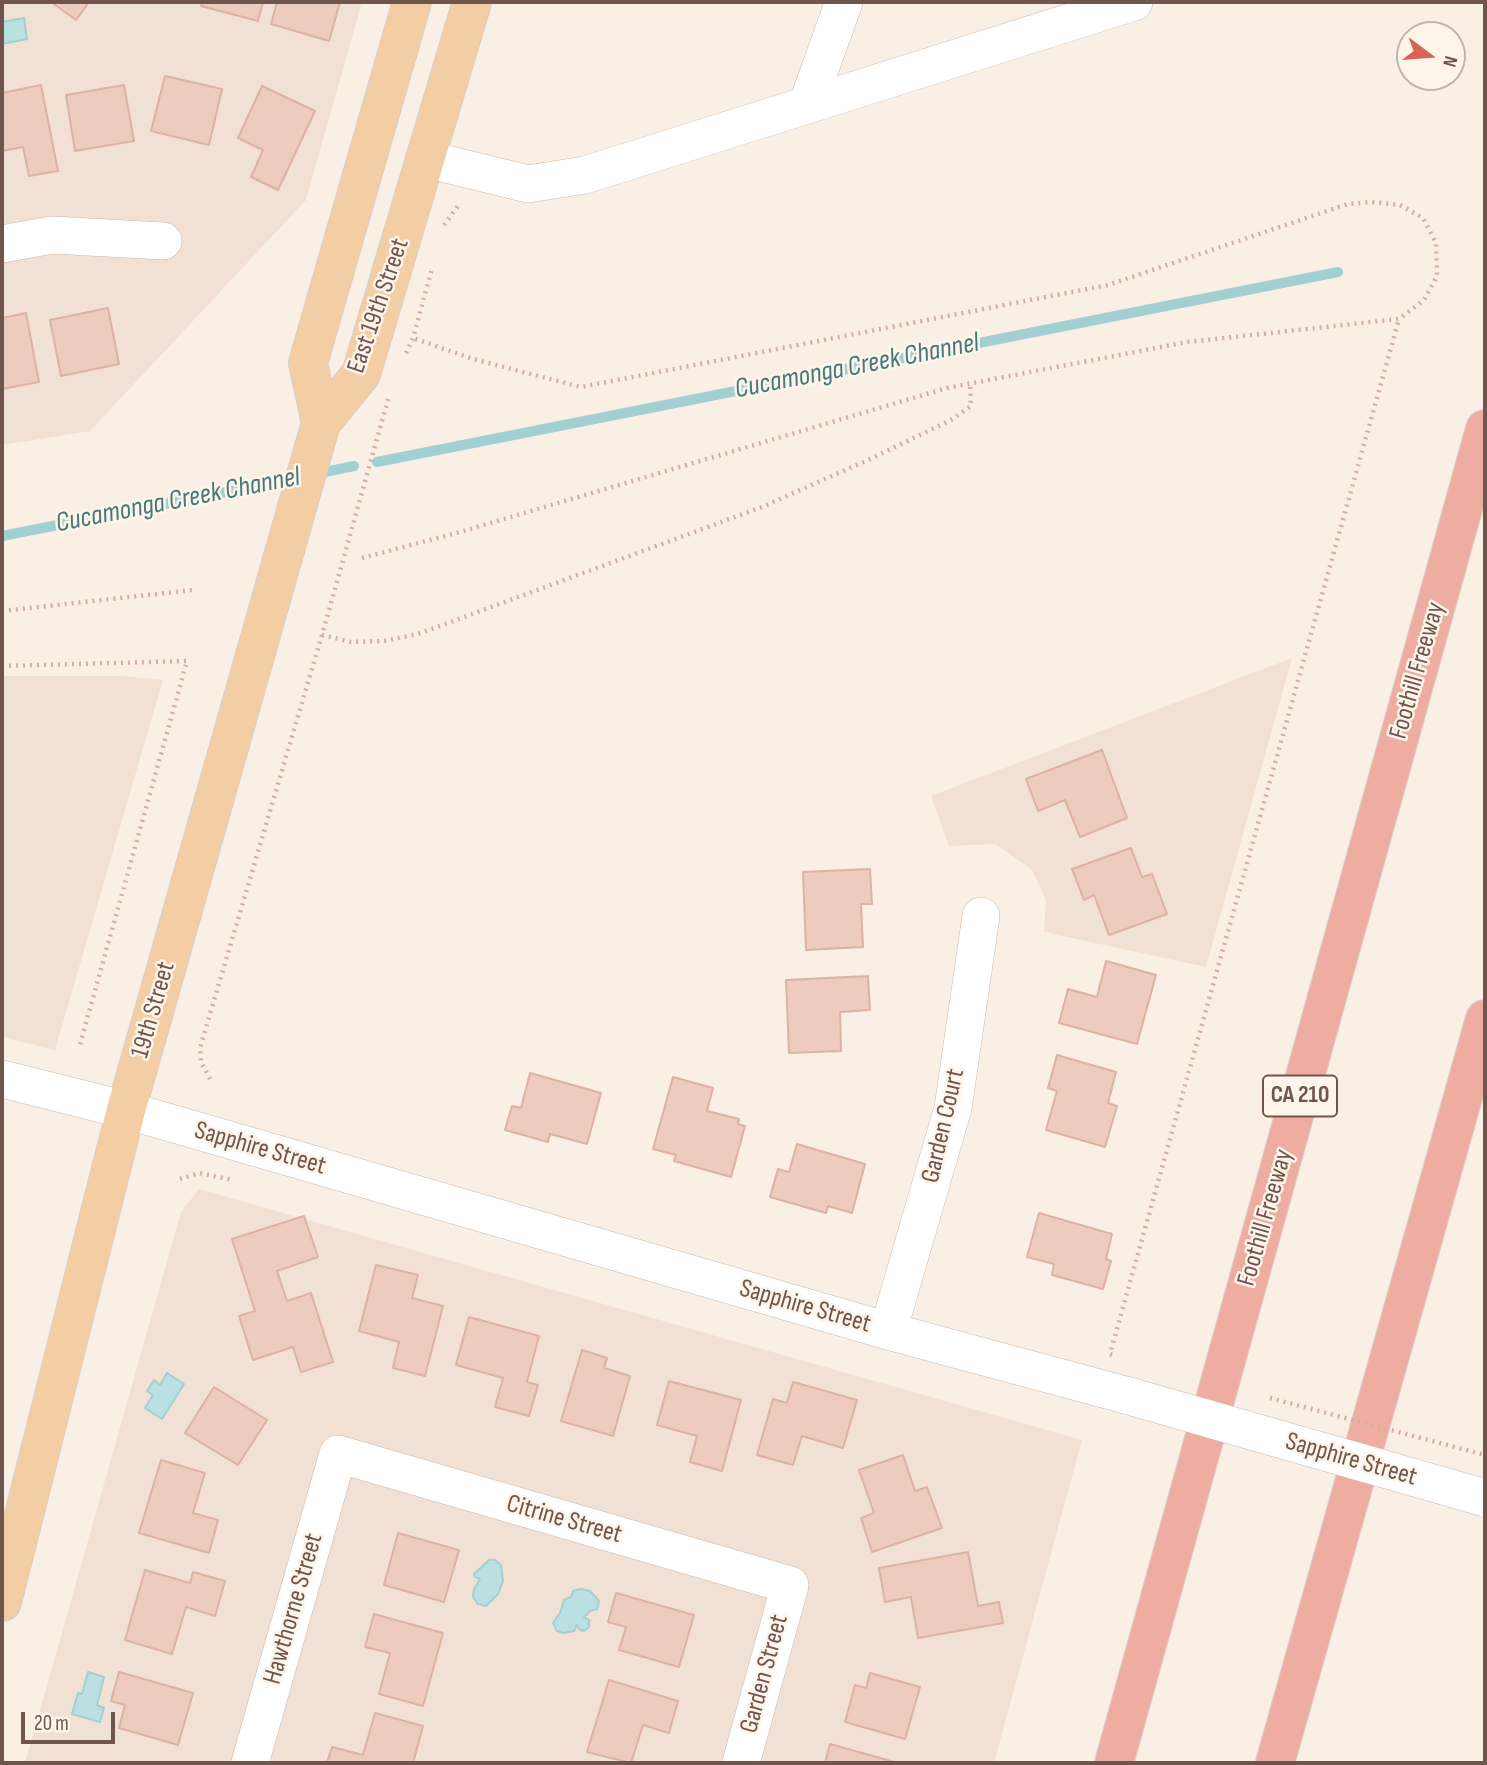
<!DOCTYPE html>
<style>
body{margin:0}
#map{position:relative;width:1487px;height:1765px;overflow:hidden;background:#faefe4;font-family:"Sofia Sans Condensed",sans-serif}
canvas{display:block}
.frame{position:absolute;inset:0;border:4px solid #70554c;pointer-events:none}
.north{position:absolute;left:1396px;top:21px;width:70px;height:70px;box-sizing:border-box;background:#fdf4ea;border:2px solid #c5b4ab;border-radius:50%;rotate:106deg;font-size:19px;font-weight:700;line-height:28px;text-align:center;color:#70554c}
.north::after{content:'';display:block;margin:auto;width:24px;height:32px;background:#d96455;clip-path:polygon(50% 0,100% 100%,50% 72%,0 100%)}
.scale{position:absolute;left:21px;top:1712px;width:94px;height:32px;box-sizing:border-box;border:4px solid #70554c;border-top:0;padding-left:9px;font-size:21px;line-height:24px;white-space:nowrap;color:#70554c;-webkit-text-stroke:5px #fdf4ea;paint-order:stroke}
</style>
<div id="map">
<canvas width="1487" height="1765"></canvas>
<div class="frame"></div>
<div class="north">N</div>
<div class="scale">20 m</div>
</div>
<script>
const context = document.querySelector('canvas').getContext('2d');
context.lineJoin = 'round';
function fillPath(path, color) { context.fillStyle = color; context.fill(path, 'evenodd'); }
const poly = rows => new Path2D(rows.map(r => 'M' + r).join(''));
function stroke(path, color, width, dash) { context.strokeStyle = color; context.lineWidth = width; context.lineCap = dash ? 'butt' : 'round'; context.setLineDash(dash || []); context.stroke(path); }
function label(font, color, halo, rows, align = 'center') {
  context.font = font + ' "Sofia Sans Condensed",sans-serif'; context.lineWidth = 5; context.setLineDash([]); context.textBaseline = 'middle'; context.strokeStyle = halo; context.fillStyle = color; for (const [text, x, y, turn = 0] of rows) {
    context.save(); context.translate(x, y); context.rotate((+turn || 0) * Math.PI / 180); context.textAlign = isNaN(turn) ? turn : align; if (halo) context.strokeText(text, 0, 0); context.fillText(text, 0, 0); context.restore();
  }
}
const residential = poly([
 [2,2,362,2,306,200,90,431,2,445],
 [1292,658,1206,967,1044,932,1046,900,1032,870,995,844,949,846,931,796],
 [2,676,123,676,163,680,55,1050,2,1037],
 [199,1189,1082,1440,994,1763,25,1763,181,1212]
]);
const water = poly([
 [24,18,27,39,2,44,2,22,24,18],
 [167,1373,184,1384,162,1419,145,1408,153,1395,147,1391,154,1380,160,1385,167,1373],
 [489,1560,495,1560,501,1565,503,1581,498,1594,486,1606,478,1604,473,1597,474,1589,480,1579,475,1577,474,1574,489,1560],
 [581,1589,590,1591,599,1601,597,1609,590,1611,584,1617,589,1620,589,1627,584,1631,579,1629,577,1625,574,1631,564,1633,557,1631,553,1623,560,1613,564,1600,571,1597,573,1591,581,1589],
 [88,1672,104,1677,97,1705,104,1708,100,1722,72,1714,78,1693,82,1694,88,1672]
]);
const stream = poly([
 [377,462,1338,272],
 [315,474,354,466],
 [2,536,297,478]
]);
const building = poly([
 [51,2,89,2,76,20,51,2],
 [203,2,263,2,258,21,201,6,203,2],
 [277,2,340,2,329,41,271,24,277,2],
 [165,76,222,89,209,145,151,131,165,76],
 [41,85,58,171,29,176,23,147,2,151,2,93,41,85],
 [124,85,134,141,75,151,66,95,124,85],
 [262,86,315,111,278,190,251,177,263,150,238,138,262,86],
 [108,308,119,364,61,376,50,320,108,308],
 [26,313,39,382,2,389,2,318,26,313],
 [1102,750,1127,818,1080,837,1065,800,1038,811,1026,779,1102,750],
 [1131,848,1142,877,1152,874,1167,914,1109,935,1094,895,1084,900,1072,869,1131,848],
 [870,869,872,904,861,904,863,947,806,950,803,872,870,869],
 [1106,961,1156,975,1137,1044,1059,1023,1068,989,1097,997,1106,961],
 [868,976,870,1010,840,1012,841,1051,789,1053,786,980,868,976],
 [1057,1055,1116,1072,1108,1103,1117,1106,1105,1147,1046,1130,1057,1091,1048,1088,1057,1055],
 [530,1073,601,1093,587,1144,550,1134,548,1142,505,1130,512,1106,521,1108,530,1073],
 [673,1077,713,1088,707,1111,739,1119,738,1124,745,1126,731,1177,674,1161,676,1155,653,1149,673,1077],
 [797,1144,865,1164,852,1213,828,1206,826,1213,770,1197,778,1169,789,1172,797,1144],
 [1039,1213,1112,1234,1106,1259,1111,1261,1103,1289,1052,1275,1054,1264,1027,1257,1039,1213],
 [304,1216,318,1257,277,1271,287,1301,311,1293,333,1362,301,1372,293,1347,253,1360,239,1316,255,1311,232,1239,304,1216],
 [376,1265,418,1275,412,1298,443,1306,425,1376,393,1368,399,1342,359,1331,376,1265],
 [469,1317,539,1336,527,1382,538,1385,529,1416,495,1407,503,1378,456,1365,469,1317],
 [582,1350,607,1358,604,1368,630,1376,613,1436,561,1421,582,1350],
 [669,1381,741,1400,722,1471,690,1462,697,1436,657,1425,669,1381],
 [793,1382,857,1400,843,1448,802,1436,793,1465,757,1455,773,1399,787,1403,793,1382],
 [214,1387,267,1420,238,1465,185,1433,214,1387],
 [903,1455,915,1491,927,1487,942,1528,872,1552,861,1518,874,1513,859,1470,903,1455],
 [161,1460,205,1473,193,1513,218,1520,209,1553,139,1533,161,1460],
 [398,1533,459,1550,444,1602,384,1585,398,1533],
 [968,1552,978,1606,999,1602,1003,1623,918,1638,911,1597,885,1602,879,1568,968,1552],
 [145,1570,190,1583,193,1572,225,1581,215,1616,186,1607,172,1654,125,1640,145,1570],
 [616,1593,694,1615,679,1667,619,1650,626,1627,608,1622,616,1593],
 [374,1614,443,1633,423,1706,379,1694,390,1653,365,1647,374,1614],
 [119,1672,193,1693,178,1745,119,1728,125,1705,111,1701,119,1672],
 [870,1673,920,1687,905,1739,845,1722,855,1685,866,1688,870,1673],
 [609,1680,678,1701,669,1733,643,1725,631,1763,587,1752,609,1680],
 [375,1713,423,1726,413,1763,327,1763,332,1747,363,1755,375,1713],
 [830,1744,898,1763,825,1763,830,1744]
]);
const path = poly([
 [444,225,458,206],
 [406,353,413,338,432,268],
 [362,558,460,532,947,388,1187,342,1399,319,1424,300,1437,276,1436,243,1423,218,1400,205,1372,202,1348,204,1108,285,581,387,473,359,413,338],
 [2,611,193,590],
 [322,635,351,642,384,641,418,634,762,507,868,460,951,420,971,406,970,384],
 [2,666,187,661,79,1048],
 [210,1079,201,1062,200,1048,322,635,389,396],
 [180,1179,199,1173,233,1180],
 [1112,1355,1110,1354,1399,319]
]);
const minor = poly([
 [807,105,844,2],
 [426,159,528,184,585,175,1134,2],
 [2,244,52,235,163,241],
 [2,1079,126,1110,888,1331,1129,1396],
 [888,1331,953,1108,981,916],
 [250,1763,338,1454,790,1585,741,1763]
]);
const major = poly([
 [321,423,308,363,412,2],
 [2,1602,126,1110,321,423,361,374,472,2]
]);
const highway = poly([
 [1114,1763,1485,429],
 [1275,1763,1485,1019]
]);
const pathBridge = poly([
 [1270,1398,1485,1455]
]);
const minorBridge = poly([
 [1129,1396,1485,1498]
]);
const shields = [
 [1300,1096,74]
];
const shieldNames = [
 ["CA 210",1300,1096]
];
const streetNames = [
 ["East 19th Street",379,306,-71],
 ["Foothill Freeway",1418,671,-74],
 ["19th Street",154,1010,-74],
 ["Garden Court",944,1126,-77],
 ["Sapphire Street",260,1149,16],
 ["Foothill Freeway",1266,1218,-74],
 ["Sapphire Street",805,1307,16],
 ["Sapphire Street",1351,1460,16],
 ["Citrine Street",564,1520,16],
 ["Hawthorne Street",294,1609,-74],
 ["Garden Street",765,1674,-75]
];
const waterNames = [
 ["Cucamonga Creek Channel",857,367,-11],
 ["Cucamonga Creek Channel",178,501,-11]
];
fillPath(residential, '#f1e1d4');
fillPath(water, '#bbe0e1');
stroke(water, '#a2d0d2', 2);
stroke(stream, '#a2d0d2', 10);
fillPath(building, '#edccbf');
stroke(building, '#deb2a1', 2);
stroke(minor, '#ccb9af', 38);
stroke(major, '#d7cfcd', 40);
stroke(highway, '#d7cfcd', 40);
stroke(path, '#d1b0a2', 4.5, [2, 5]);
stroke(minor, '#fff', 37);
stroke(major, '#f3cda3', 38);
stroke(highway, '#efada1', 38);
stroke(minorBridge, '#ccb9af', 38, []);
stroke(pathBridge, '#d1b0a2', 4.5, [2, 5]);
stroke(minorBridge, '#fff', 37);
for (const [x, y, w] of shields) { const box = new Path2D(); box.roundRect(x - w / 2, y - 20.5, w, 41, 5); context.fillStyle = '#fdf4ea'; context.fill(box); stroke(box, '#70554c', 2); }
label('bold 24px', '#70554c', null, shieldNames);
label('26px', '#70554c', '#fdf4ea', streetNames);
label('italic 28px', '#45777b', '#fdf4ea', waterNames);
</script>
